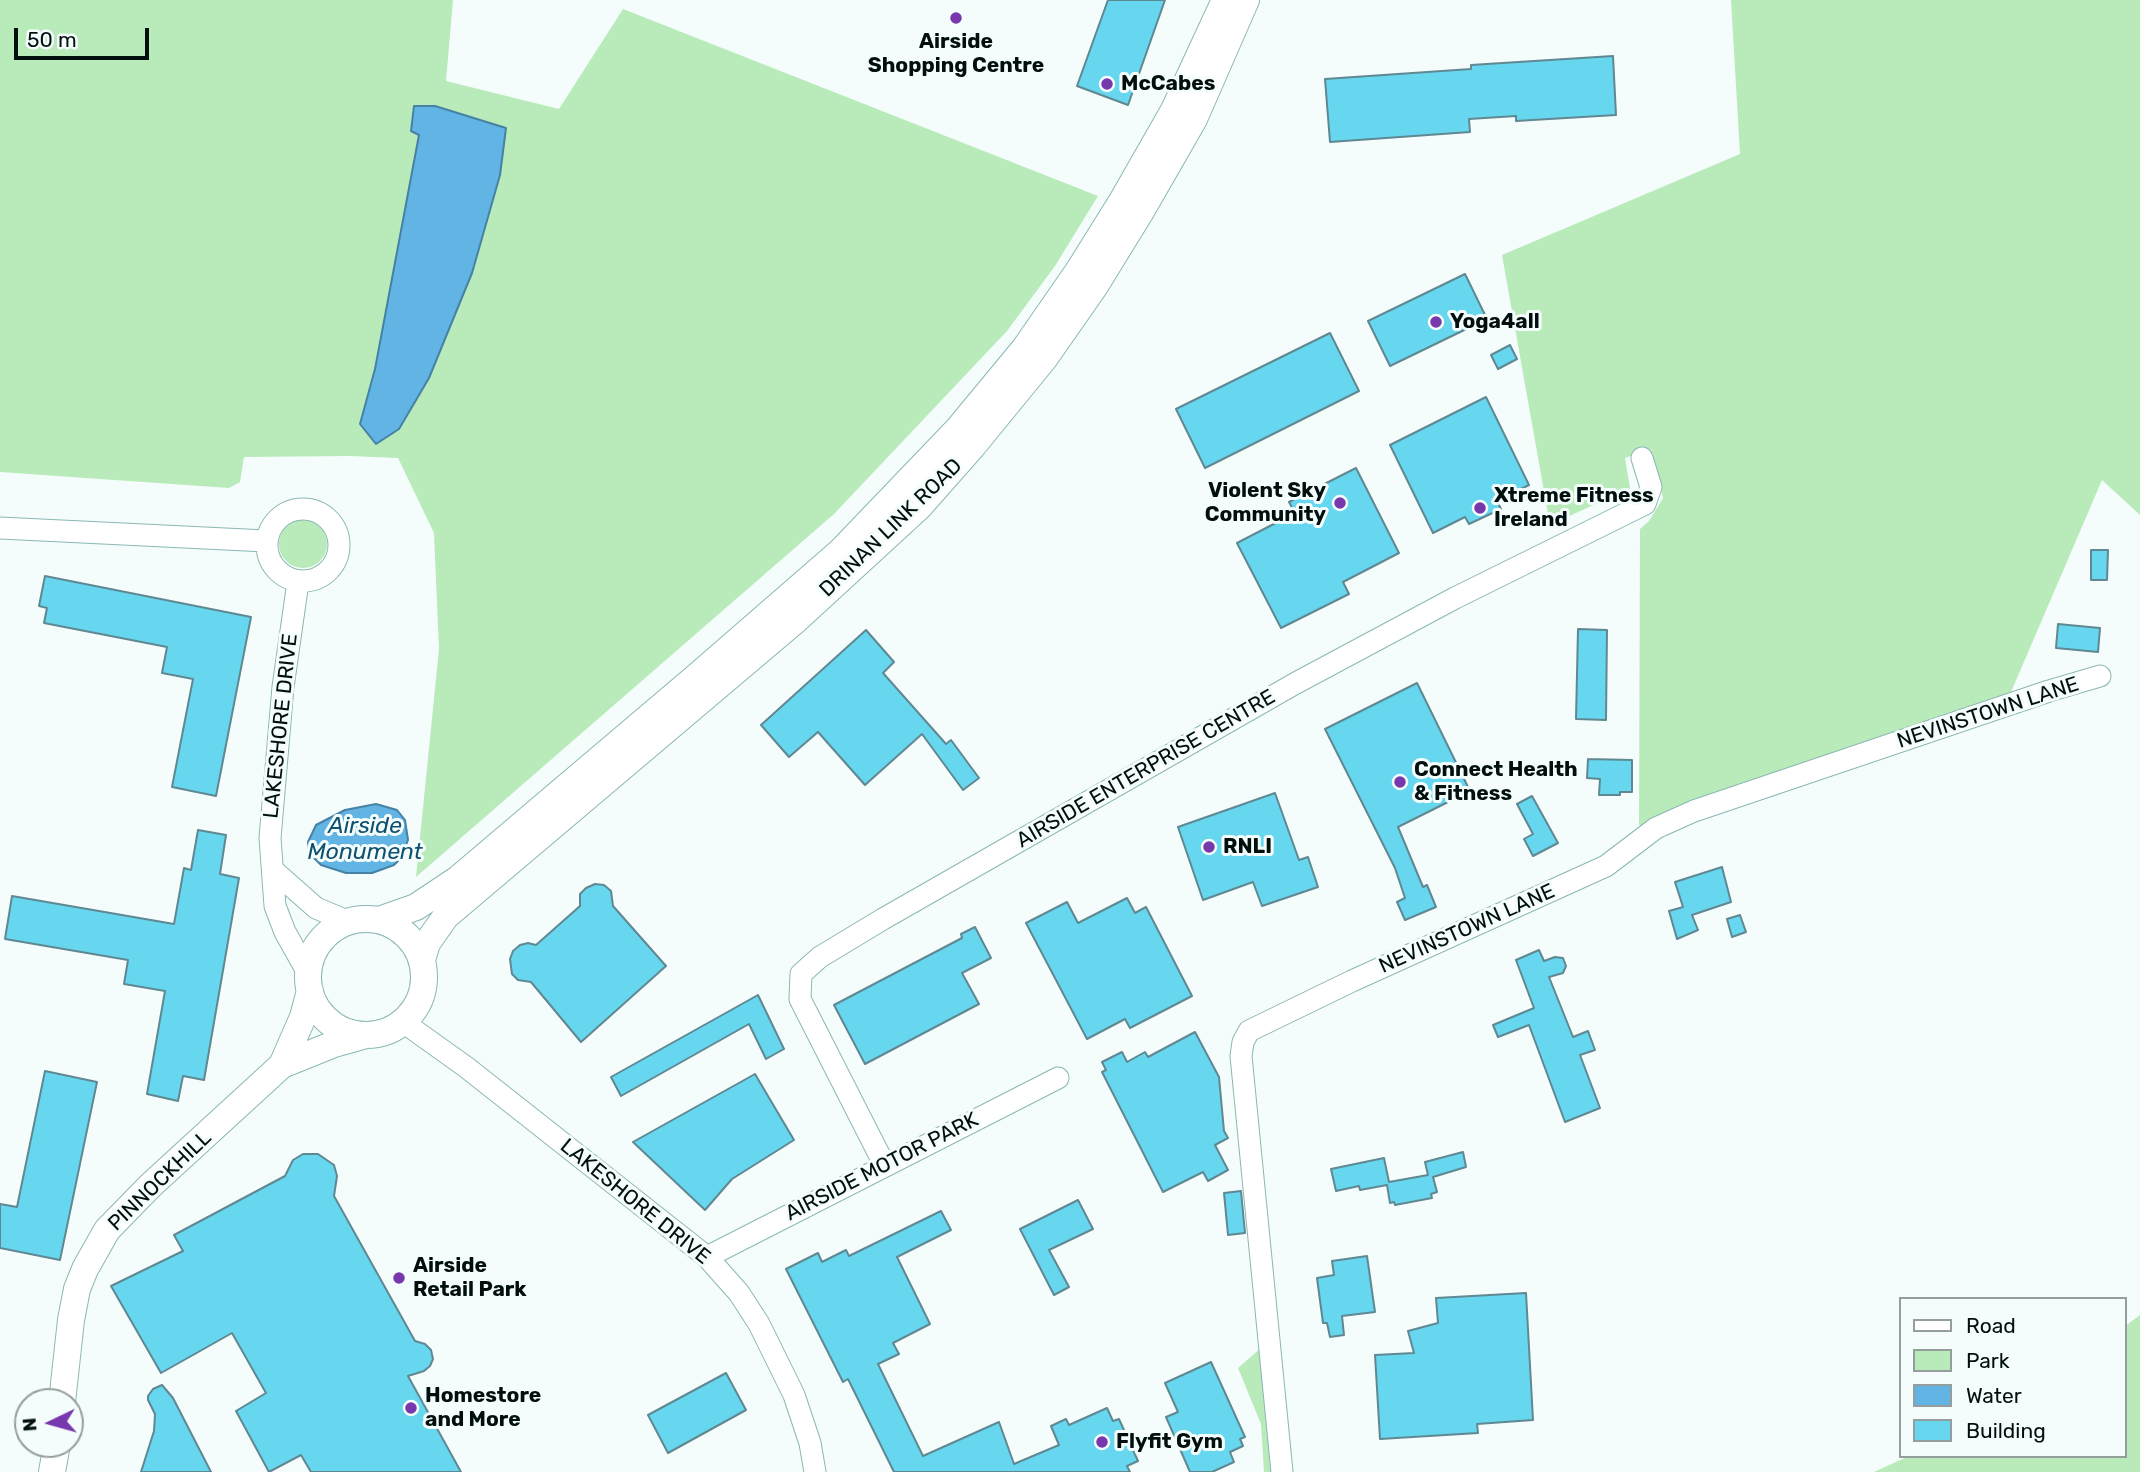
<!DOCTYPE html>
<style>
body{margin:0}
#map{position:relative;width:2140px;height:1472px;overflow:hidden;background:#f4fdfc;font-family:Rubik,sans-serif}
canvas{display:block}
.legend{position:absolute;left:1899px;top:1297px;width:228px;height:161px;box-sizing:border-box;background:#f4fdfc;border:2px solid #939e9d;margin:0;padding:9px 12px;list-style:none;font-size:21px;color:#010f0f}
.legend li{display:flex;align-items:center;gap:14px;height:35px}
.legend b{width:35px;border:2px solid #939e9d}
.north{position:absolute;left:14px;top:1388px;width:70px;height:70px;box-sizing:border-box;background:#f4fdfc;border:2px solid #939e9d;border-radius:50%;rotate:265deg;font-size:19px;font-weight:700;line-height:28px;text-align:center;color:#010f0f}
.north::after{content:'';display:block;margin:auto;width:24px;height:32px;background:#7738ad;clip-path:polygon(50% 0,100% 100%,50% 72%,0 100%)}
.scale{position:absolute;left:14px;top:28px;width:135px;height:32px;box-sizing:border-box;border:4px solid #010f0f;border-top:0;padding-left:9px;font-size:21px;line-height:24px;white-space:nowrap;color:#010f0f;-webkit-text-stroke:5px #f4fdfc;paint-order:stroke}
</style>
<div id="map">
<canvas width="2140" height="1472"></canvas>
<ul class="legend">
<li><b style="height:9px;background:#fff"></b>Road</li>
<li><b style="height:19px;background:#b9eaba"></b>Park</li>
<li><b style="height:19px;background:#62b4e4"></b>Water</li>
<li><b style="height:19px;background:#67d7ef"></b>Building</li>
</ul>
<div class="north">N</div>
<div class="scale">50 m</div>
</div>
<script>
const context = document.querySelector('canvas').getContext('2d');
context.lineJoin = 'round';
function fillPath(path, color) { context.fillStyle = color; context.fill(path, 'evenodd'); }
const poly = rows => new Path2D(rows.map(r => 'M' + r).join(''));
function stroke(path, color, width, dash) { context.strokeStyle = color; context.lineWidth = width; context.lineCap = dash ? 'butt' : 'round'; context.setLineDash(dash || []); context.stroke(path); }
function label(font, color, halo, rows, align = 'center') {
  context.font = font + ' Rubik,sans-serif'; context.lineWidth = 6; context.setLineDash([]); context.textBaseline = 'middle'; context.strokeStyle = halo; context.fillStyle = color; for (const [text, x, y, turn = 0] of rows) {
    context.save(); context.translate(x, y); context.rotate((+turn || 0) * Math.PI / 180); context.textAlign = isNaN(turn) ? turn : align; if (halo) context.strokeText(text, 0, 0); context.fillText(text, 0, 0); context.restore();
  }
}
const green = poly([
 [0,0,453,0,446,81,559,109,623,9,1098,196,1055,266,1007,331,834,514,416,877,439,649,434,533,398,458,350,456,244,457,240,482,229,488,0,472],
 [1731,0,2140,0,2140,515,2102,480,2005,706,1649,832,1639,825,1640,529,1649,521,1663,498,1651,449,1625,458,1630,488,1550,525,1502,255,1740,154],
 '279 544a24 24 0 1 1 48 0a24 24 0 1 1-48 0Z',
 [2140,1315,2140,1472,1874,1472,1909,1456,2124,1456,2124,1327],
 [1262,1347,1276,1472,1264,1472,1261,1424,1238,1368]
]);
const water = poly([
 [414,106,435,106,506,128,500,175,472,273,429,378,399,429,376,444,360,424,375,369,419,135,411,131,414,106],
 [376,804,397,810,405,820,408,840,401,858,394,865,372,873,346,873,321,865,314,858,309,851,308,842,316,825,345,810,376,804]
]);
const building = poly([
 [1108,0,1165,0,1128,105,1077,86,1108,0],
 [1613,56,1616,115,1516,121,1516,116,1469,119,1470,132,1330,142,1325,79,1471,69,1471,65,1613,56],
 [1465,274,1487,319,1390,366,1368,321,1465,274],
 [1330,333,1359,391,1205,468,1176,409,1330,333],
 [1510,345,1517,359,1498,369,1491,355,1510,345],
 [1486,397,1529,485,1497,501,1501,509,1469,524,1465,517,1433,533,1390,445,1486,397],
 [1356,468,1399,553,1343,582,1349,594,1281,628,1237,543,1295,513,1289,502,1356,468],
 [2091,550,2108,550,2107,580,2091,580,2091,550],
 [45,576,251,617,216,796,172,787,193,679,162,673,167,647,44,623,47,608,39,606,45,576],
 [2058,624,2100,628,2098,652,2056,648,2058,624],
 [1578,629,1607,630,1606,720,1576,719,1578,629],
 [866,630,894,662,883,673,946,744,951,740,979,778,963,790,922,734,865,785,818,732,789,757,761,725,866,630],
 [1417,683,1470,791,1398,827,1423,887,1427,885,1436,907,1405,920,1397,902,1405,898,1395,868,1325,729,1417,683],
 [1588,759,1632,760,1632,792,1620,792,1620,795,1599,795,1600,779,1587,778,1588,759],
 [1275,793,1299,860,1308,857,1318,887,1262,906,1253,882,1203,900,1178,827,1275,793],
 [1532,796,1558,843,1533,856,1524,839,1533,834,1517,804,1532,796],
 [198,830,226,835,220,874,239,878,204,1080,183,1076,178,1101,147,1094,165,991,124,984,128,960,5,939,12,896,174,924,184,868,191,870,198,830],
 [1722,867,1731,902,1692,915,1698,930,1677,939,1669,911,1683,907,1675,882,1722,867],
 [595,884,604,885,611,891,613,906,666,966,581,1042,531,982,518,980,512,974,510,959,513,951,520,945,528,943,536,945,580,906,580,894,586,888,595,884],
 [1127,898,1135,913,1146,907,1192,996,1130,1028,1125,1019,1087,1039,1026,923,1067,902,1078,923,1127,898],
 [1740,915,1746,932,1732,937,1727,919,1740,915],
 [975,927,991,958,962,973,979,1004,865,1064,834,1005,962,938,961,934,975,927],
 [1539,950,1544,961,1555,957,1563,958,1566,966,1563,973,1549,977,1573,1037,1588,1031,1595,1050,1580,1055,1600,1108,1565,1122,1529,1025,1498,1037,1493,1025,1534,1008,1516,960,1539,950],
 [758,995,784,1049,766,1059,749,1024,621,1096,611,1077,758,995],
 [1195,1032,1219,1077,1224,1131,1228,1138,1215,1145,1228,1170,1208,1181,1203,1172,1163,1192,1102,1072,1106,1070,1102,1062,1122,1052,1127,1062,1145,1052,1148,1057,1195,1032],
 [45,1071,97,1082,60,1260,0,1248,0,1204,17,1207,45,1071],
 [755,1074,794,1140,732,1179,705,1210,633,1142,755,1074],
 [1463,1152,1466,1167,1433,1177,1437,1192,1431,1194,1432,1198,1395,1205,1394,1202,1390,1203,1387,1185,1360,1190,1359,1186,1336,1191,1331,1169,1384,1158,1389,1182,1428,1175,1425,1162,1463,1152],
 [303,1154,318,1154,334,1165,337,1176,334,1196,415,1341,425,1344,431,1350,433,1359,430,1366,424,1371,408,1376,461,1472,311,1472,301,1455,269,1472,236,1411,266,1393,232,1333,161,1373,111,1286,183,1251,174,1235,285,1176,293,1160,303,1154],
 [1241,1191,1245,1233,1228,1235,1224,1193,1241,1191],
 [1078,1200,1093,1229,1049,1250,1069,1287,1054,1295,1020,1229,1078,1200],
 [941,1211,951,1230,897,1257,930,1324,893,1343,899,1354,878,1364,923,1456,999,1422,1014,1464,1059,1445,1051,1426,1066,1419,1069,1425,1107,1408,1113,1421,1119,1419,1138,1461,1127,1466,1130,1472,894,1472,848,1379,843,1382,786,1269,818,1253,822,1262,846,1250,849,1256,941,1211],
 [1367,1256,1375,1312,1342,1316,1344,1335,1330,1337,1327,1323,1323,1323,1317,1278,1334,1275,1332,1261,1367,1256],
 [1526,1293,1533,1420,1477,1424,1478,1433,1380,1439,1375,1355,1414,1353,1408,1331,1438,1323,1436,1298,1526,1293],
 [1211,1362,1245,1437,1240,1439,1243,1446,1230,1452,1234,1462,1212,1472,1190,1472,1166,1417,1178,1412,1165,1383,1211,1362],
 [726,1373,746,1410,668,1453,648,1415,726,1373],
 [162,1385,173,1398,211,1472,141,1472,154,1431,155,1414,148,1400,148,1396,153,1389,162,1385]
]);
const minor = poly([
 '267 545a36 36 0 1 1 72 0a36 36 0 1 1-72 0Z',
 [0,528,266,541],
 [298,582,283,687,270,838,275,906,285,932,308,973],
 [273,870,316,908,347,921],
 [403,1022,466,1067,707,1257,739,1293,759,1324,794,1395,810,1443,815,1472],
 [885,1166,800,999,801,974,820,957,883,919,1296,683,1455,598,1645,504,1651,487,1642,458],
 [707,1257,1058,1078],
 [1282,1472,1241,1056,1243,1042,1249,1031,1352,981,1606,866,1656,828,1694,811,2049,691,2100,676]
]);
const major = poly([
 '308 977a58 58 0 1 1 116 0a58 58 0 1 1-116 0Z',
 [379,920,416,907,458,879,695,678,841,551,958,429,1025,348,1079,270,1122,201,1174,110,1225,0],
 [422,960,427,943,446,916,797,619,919,507,972,447,1044,359,1095,286,1140,213,1194,119,1246,0],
 [282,1065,303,1017,310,991],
 [62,1402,71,1320,77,1289,85,1269,107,1230,151,1185,282,1065,334,1044,366,1035],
 [52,1472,57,1444]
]);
const markers = [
 [956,18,7,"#7738ad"],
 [1107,84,7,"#7738ad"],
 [1436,322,7,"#7738ad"],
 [1340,503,7,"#7738ad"],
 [1480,508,7,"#7738ad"],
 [1400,782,7,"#7738ad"],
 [1209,847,7,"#7738ad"],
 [399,1278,7,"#7738ad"],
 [411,1408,7,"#7738ad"],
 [1102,1442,7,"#7738ad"]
];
const poiNames = [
 ["Airside",956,42,"center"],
 ["Shopping Centre",956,66,"center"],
 ["McCabes",1121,84],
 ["Yoga4all",1450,322],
 ["Violent Sky",1326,491,"right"],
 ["Community",1326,515,"right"],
 ["Xtreme Fitness",1494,496],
 ["Ireland",1494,520],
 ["Connect Health",1414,770],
 ["& Fitness",1414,794],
 ["RNLI",1223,847],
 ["Airside",413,1266],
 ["Retail Park",413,1290],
 ["Homestore",425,1396],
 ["and More",425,1420],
 ["Flyfit Gym",1116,1442]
];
const streetNames = [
 ["DRINAN LINK ROAD",891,528,-44],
 ["NEVINSTOWN LANE",1988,713,-18],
 ["LAKESHORE DRIVE",281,726,-84],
 ["AIRSIDE ENTERPRISE CENTRE",1146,769,-30],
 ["NEVINSTOWN LANE",1467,929,-24],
 ["AIRSIDE MOTOR PARK",882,1167,-27],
 ["PINNOCKHILL",160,1181,-44],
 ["LAKESHORE DRIVE",635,1202,39]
];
const waterNames = [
 ["Airside",365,826],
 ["Monument",365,852]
];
fillPath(green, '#b9eaba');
fillPath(water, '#62b4e4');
stroke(water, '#4582a4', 2);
fillPath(building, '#67d7ef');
stroke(building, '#5f8892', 2);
stroke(minor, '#8bb7b4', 23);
stroke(major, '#8bb7b4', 28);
stroke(minor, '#fff', 21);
stroke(major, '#fff', 26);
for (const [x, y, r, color] of markers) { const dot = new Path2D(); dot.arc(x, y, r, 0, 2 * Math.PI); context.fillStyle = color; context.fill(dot); stroke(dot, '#f4fdfc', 2.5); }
label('bold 21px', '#010f0f', '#f4fdfc', poiNames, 'left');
label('21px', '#010f0f', '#f4fdfc', streetNames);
label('italic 23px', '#0e5070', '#f4fdfc', waterNames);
</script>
